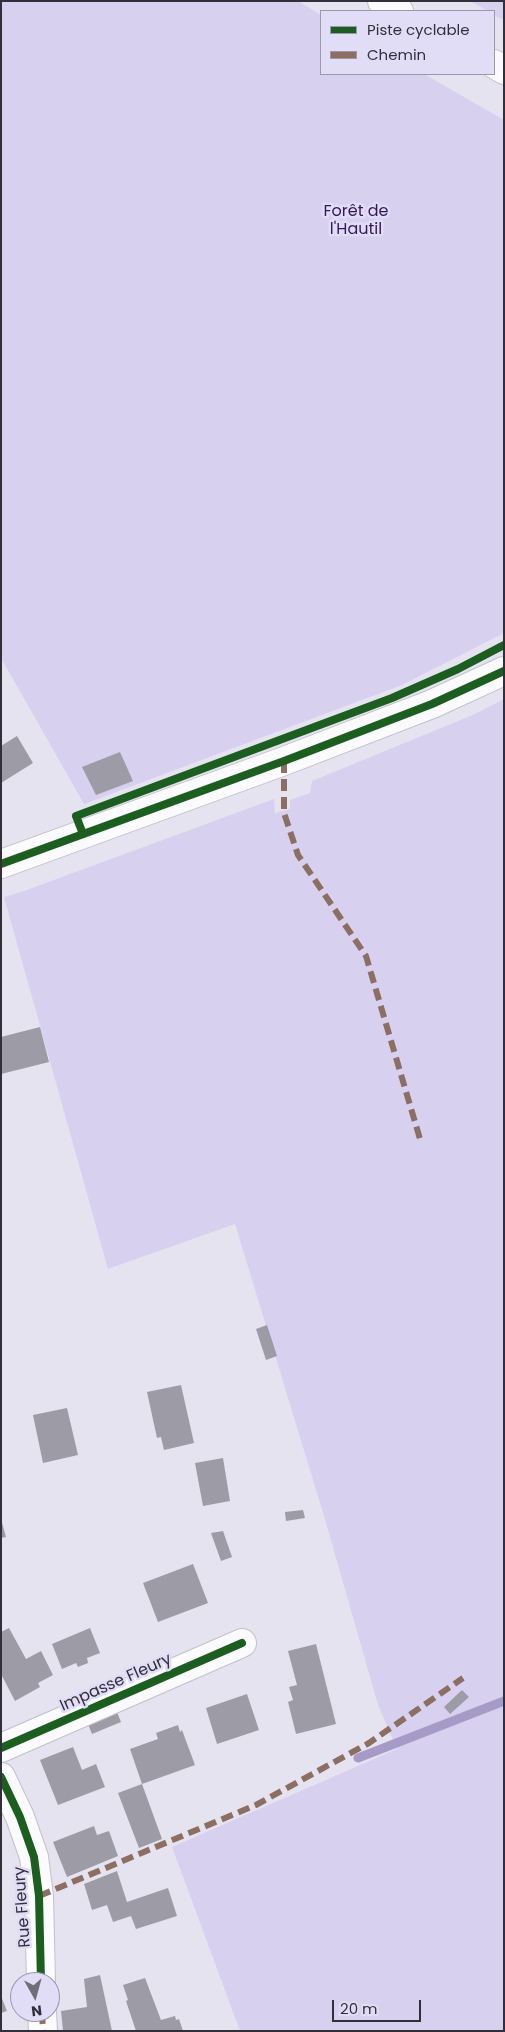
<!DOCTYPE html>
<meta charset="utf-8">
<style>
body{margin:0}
#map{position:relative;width:505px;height:2032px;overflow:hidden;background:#e6e3f1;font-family:Poppins,sans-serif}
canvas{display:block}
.frame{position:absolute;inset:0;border:2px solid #322f3a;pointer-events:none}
.legend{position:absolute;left:320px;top:10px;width:175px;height:65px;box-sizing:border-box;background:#e2ddf7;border:1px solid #9c97ab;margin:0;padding:6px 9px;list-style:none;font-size:15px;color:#322f3a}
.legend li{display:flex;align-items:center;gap:10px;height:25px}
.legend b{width:25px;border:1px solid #9c97ab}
.north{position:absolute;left:10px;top:1972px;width:50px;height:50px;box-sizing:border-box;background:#e2ddf7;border:1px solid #9c97ab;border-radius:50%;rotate:173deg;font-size:14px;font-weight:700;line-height:20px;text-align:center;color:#322f3a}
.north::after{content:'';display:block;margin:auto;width:18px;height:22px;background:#716e7a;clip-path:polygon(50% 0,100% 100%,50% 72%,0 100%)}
.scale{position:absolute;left:332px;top:2000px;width:89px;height:22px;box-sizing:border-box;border:2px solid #322f3a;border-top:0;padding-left:6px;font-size:15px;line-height:18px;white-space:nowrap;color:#322f3a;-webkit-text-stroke:4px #e2ddf7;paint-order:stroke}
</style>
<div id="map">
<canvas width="505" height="2032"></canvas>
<div class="frame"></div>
<ul class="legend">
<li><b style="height:6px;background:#1b5e20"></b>Piste cyclable</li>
<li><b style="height:6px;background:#8d6e63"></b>Chemin</li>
</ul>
<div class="north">N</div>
<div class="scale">20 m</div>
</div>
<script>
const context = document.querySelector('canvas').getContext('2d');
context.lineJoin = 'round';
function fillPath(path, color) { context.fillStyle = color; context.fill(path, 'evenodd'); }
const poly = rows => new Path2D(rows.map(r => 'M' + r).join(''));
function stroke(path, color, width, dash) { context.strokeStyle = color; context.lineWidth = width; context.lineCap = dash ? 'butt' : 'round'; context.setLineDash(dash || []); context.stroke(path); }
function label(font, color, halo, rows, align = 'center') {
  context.font = font + ' Poppins,sans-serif'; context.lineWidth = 5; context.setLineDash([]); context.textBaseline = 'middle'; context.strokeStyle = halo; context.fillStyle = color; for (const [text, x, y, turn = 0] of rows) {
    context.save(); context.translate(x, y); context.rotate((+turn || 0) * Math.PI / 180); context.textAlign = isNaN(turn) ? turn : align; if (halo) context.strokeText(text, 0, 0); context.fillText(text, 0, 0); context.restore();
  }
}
const green = poly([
 [1,1,298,1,321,15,321,74,424,74,504,120,504,633,402,685,84,804,1,658],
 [470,1,504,1,504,20,494,15,494,11,488,11],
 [504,699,504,2031,240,2031,172,1847,397,1749,378,1705,324,1516,235,1224,108,1269,4,897,24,891,274,799,275,813,290,809,290,800,310,793,312,781,475,714]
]);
const stream = poly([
 [358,1758,504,1701]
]);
const building = poly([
 [17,736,33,763,1,783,1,746],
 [120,752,133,781,96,795,82,767],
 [40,1027,49,1062,1,1074,1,1037],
 [267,1325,277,1356,266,1360,256,1329],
 [181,1385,194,1443,164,1450,161,1437,157,1438,147,1392],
 [67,1408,78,1455,43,1463,33,1415],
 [223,1458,230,1501,203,1506,195,1463],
 [303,1510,305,1518,286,1521,285,1512],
 [1,1519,6,1537,1,1538],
 [223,1531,232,1557,221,1561,211,1533],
 [193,1564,208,1603,158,1622,143,1583],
 [9,1628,26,1659,41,1651,53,1675,38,1683,40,1687,15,1701,1,1674,1,1632],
 [90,1628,100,1653,87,1658,88,1663,78,1667,76,1663,62,1669,52,1644],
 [316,1644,336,1724,296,1734,288,1702,293,1700,289,1687,297,1685,288,1651],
 [462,1690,469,1697,450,1714,444,1707],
 [247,1694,259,1730,217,1744,206,1708],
 [115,1707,121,1722,92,1734,86,1719],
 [178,1725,180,1732,182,1730,195,1765,142,1784,130,1749,158,1739,156,1733],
 [73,1747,82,1770,96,1764,105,1787,58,1805,40,1760],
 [142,1784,162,1839,139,1848,118,1793],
 [94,1826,97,1835,109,1831,118,1856,67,1877,53,1842],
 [117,1871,127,1902,168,1888,177,1916,136,1929,131,1916,113,1922,107,1905,92,1910,84,1884],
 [100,1975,112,2031,63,2031,61,2011,87,2007,84,1979],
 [145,1978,161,2020,175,2016,176,2020,179,2019,183,2031,136,2031,126,2001,128,2000,123,1985],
 [1,1996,7,2011,1,2013]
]);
const street = poly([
 [1,1748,242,1643],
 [1,1777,20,1817,34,1857,39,1896,41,1982],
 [42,2012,43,2031]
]);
const secondary = poly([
 [382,1,399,11],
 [494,64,504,70],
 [1,864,284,761,432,704,504,671]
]);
const quiet = poly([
 [284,761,284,813,298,855,366,956,420,1139],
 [39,1896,256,1805,369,1743,463,1678],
 [42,2012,43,2031]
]);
const cycleway = poly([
 [83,834,76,816,392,698,458,669,504,645],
 [1,864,284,761,432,704,504,671],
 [1,1748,242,1643],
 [1,1777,20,1817,34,1857,39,1896,41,1982]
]);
const parkNames = [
 ["Forêt de",356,212],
 ["l'Hautil",356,230]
];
const streetNames = [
 ["Impasse Fleury",116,1683,-24],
 ["Rue Fleury",23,1907,-94]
];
fillPath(green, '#d7d0ef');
stroke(stream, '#a69bc7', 9);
fillPath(building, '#9d9ba6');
stroke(street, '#c3c0cc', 30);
stroke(secondary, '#c3c0cc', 30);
stroke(street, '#fbfbfd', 28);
stroke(secondary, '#fbfbfd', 28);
stroke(quiet, '#8d6e63', 6, [12, 6]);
stroke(cycleway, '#1b5e20', 8);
label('16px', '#32195d', '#e2ddf7', parkNames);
label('16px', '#322f3a', '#e2ddf7', streetNames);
</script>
